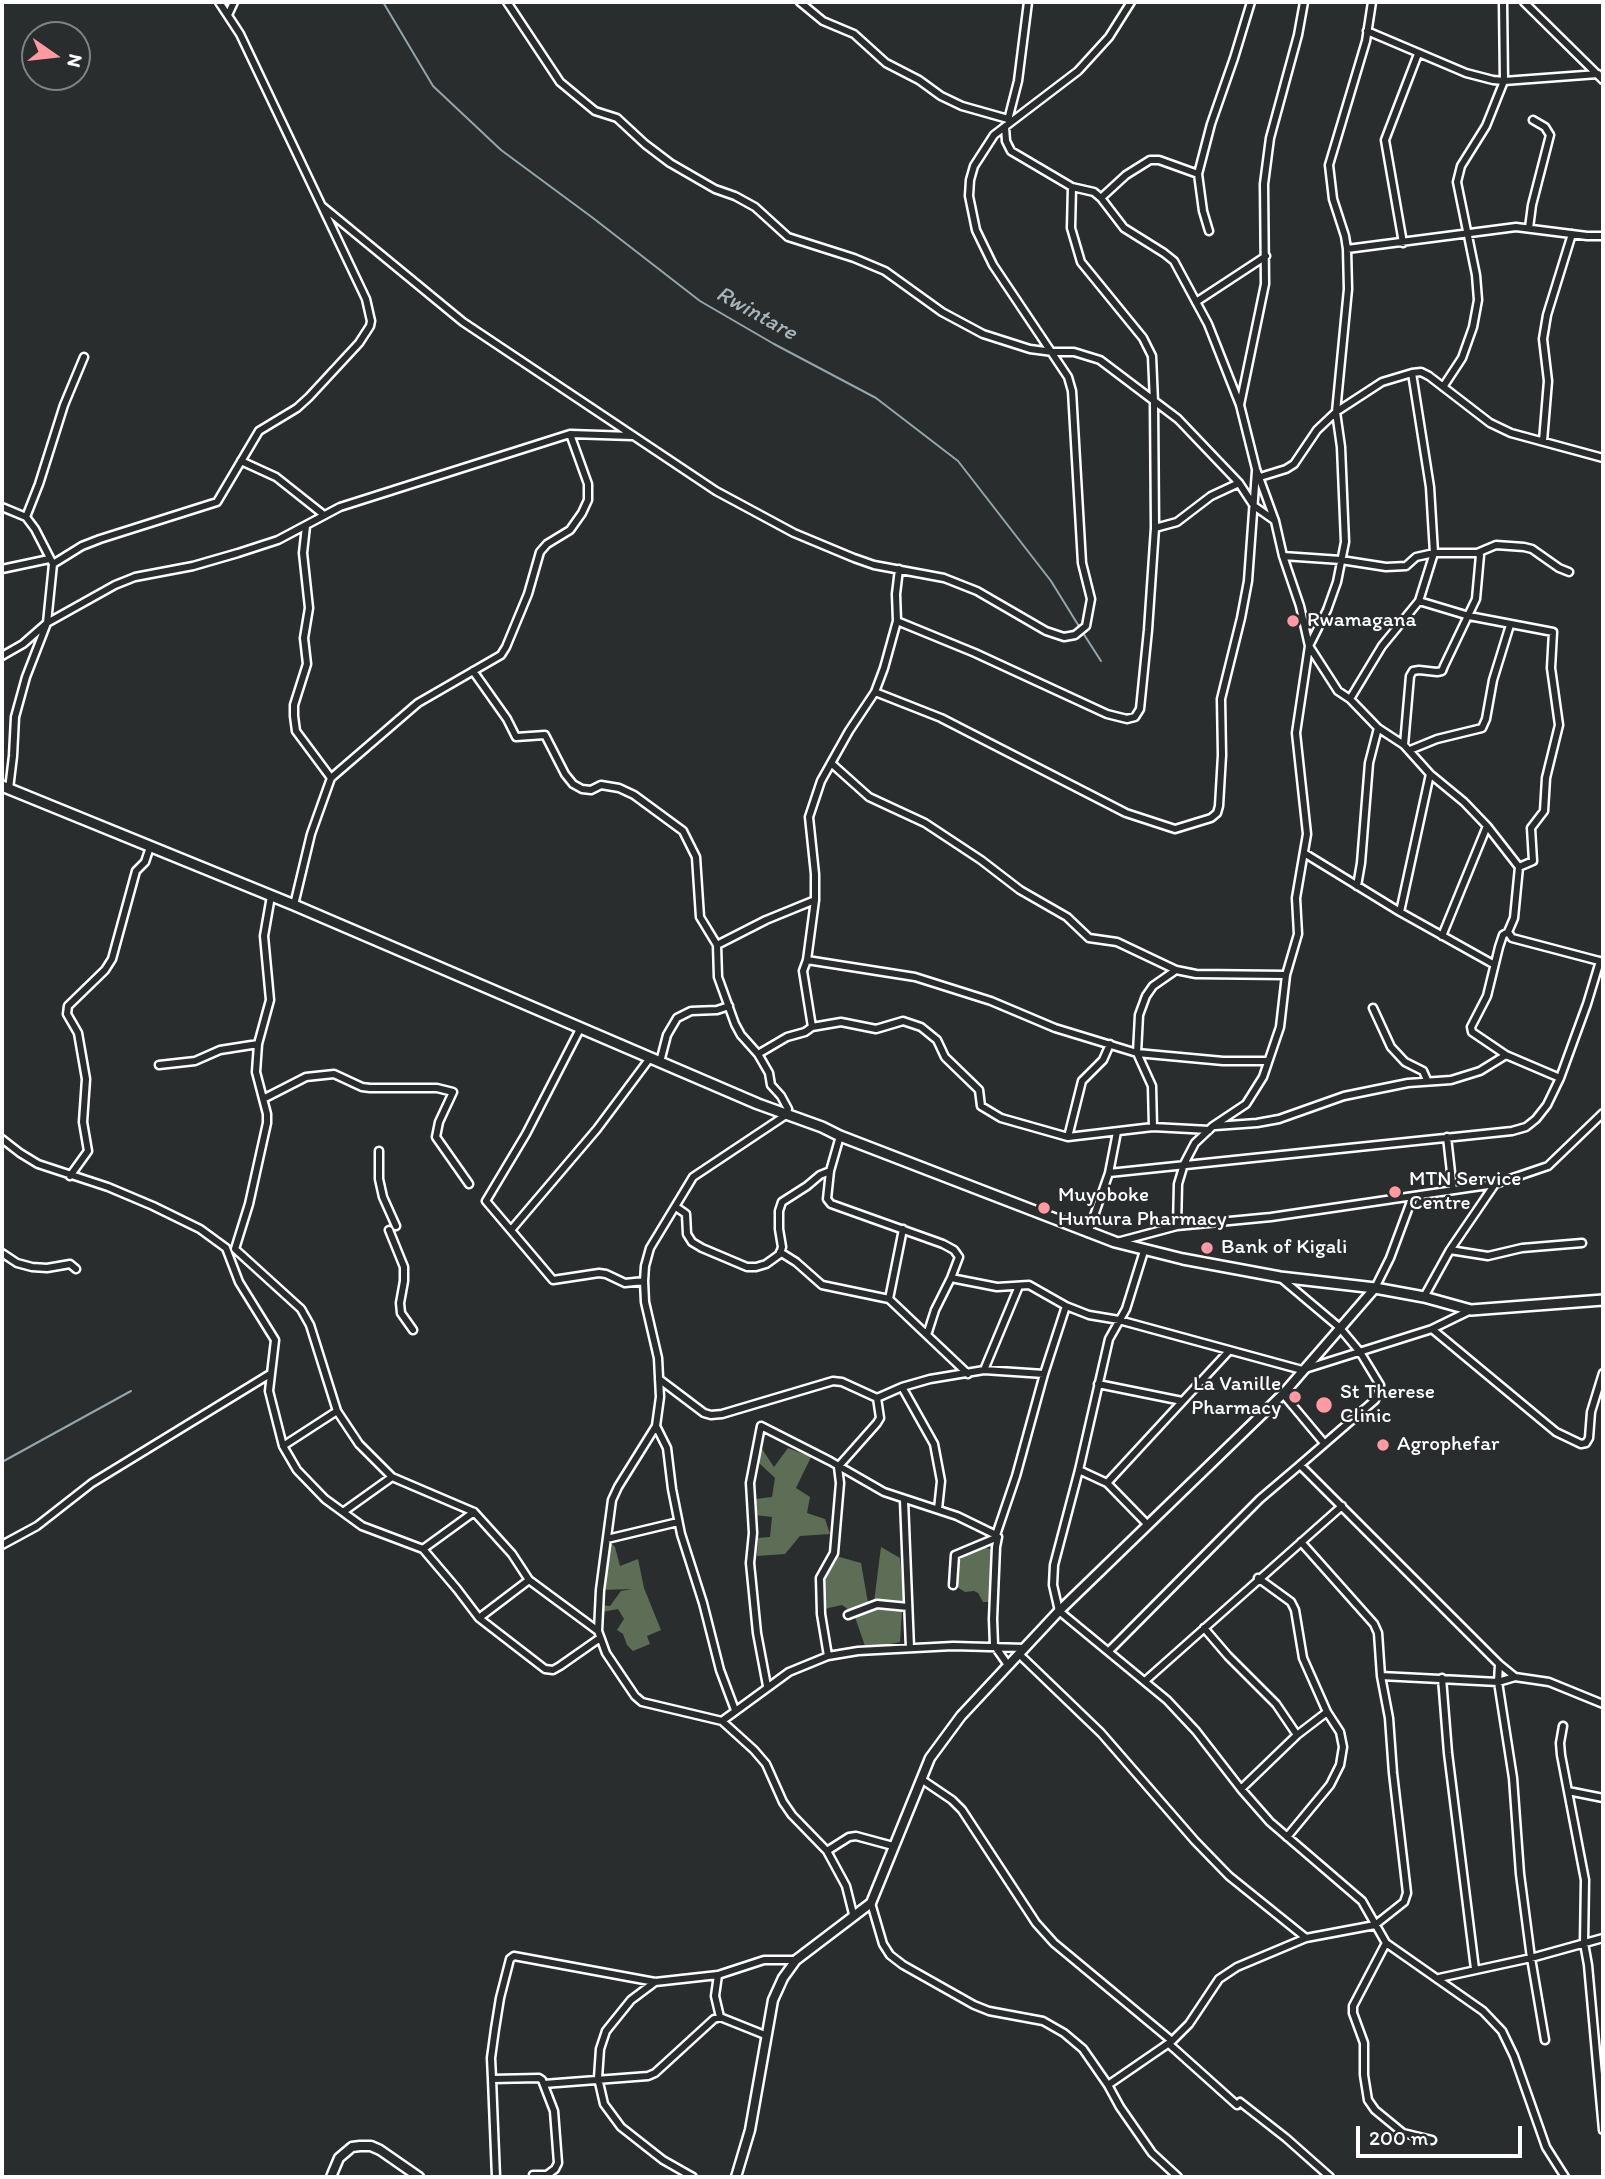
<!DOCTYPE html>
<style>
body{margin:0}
#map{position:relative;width:1605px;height:2179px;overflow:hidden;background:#2a2d2e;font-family:Itim,sans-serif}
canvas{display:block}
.frame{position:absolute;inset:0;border:4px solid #fff;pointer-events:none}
.north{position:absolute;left:21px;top:21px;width:70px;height:70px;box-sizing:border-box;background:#2a2d2e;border:2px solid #7f8182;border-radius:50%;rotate:104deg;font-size:19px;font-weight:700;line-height:28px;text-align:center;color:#fff}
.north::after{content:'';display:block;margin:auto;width:24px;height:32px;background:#ff9aa2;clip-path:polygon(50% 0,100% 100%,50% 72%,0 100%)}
.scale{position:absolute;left:1356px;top:2126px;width:166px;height:32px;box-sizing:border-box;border:4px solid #fff;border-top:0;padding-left:9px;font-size:21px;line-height:24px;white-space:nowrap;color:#fff;-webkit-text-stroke:5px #2a2d2e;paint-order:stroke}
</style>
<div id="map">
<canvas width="1605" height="2179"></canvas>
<div class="frame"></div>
<div class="north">N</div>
<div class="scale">200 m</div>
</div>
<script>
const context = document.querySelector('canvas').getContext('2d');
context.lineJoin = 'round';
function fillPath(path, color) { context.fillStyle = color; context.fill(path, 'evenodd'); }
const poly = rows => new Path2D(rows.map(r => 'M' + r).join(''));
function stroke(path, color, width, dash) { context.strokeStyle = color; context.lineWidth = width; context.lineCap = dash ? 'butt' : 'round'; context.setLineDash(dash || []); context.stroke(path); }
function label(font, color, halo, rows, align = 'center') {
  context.font = font + ' Itim,sans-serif'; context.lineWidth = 5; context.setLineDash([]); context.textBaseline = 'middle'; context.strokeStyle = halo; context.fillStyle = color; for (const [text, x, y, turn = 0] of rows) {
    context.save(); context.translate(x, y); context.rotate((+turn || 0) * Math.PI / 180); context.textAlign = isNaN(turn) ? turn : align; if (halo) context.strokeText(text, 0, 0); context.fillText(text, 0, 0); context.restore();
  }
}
const green = poly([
 [760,1446,774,1467,788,1448,811,1457,796,1488,810,1497,807,1513,825,1519,830,1534,800,1536,785,1554,757,1556,758,1538,770,1537,772,1517,755,1515,756,1499,772,1497,775,1478,758,1462],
 [607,1539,615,1547,620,1566,638,1559,644,1588,661,1630,647,1636,650,1644,633,1651,627,1645,623,1634,617,1630,624,1619,618,1609,602,1612,601,1605,610,1606,621,1591,632,1589,600,1590],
 [982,1546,992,1550,994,1556,989,1602,983,1602,978,1593,974,1591,965,1592,957,1587,955,1581,956,1564,965,1555],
 [881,1547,900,1558,904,1601,874,1602],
 [836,1556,861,1563,868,1603,849,1610,842,1605,824,1609,823,1576],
 [877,1607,902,1610,900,1642,866,1649,855,1617]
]);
const stream = poly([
 [383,2,433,86,501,150,593,218,700,301,774,344,876,398,958,461,1051,581,1080,628],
 [1083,633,1101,661],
 [2,1462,131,1391]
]);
const minor = poly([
 [507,2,560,82,595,111,617,118,645,144,670,163,715,189,735,196,755,207,788,237,854,258,885,271,942,312,983,334,1030,349,1053,352,1074,352,1100,360,1178,419,1239,483,1254,506,1274,520],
 [800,2,823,21,854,34,886,63,919,80,941,96,962,106,1008,119],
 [1524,2,1603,80],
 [228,15,234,2],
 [1367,31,1466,73,1493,80,1504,81,1598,74],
 [1008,120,1018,81,1028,2],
 [1005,127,1006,141,1011,151,1072,187,1094,192,1101,198,1124,228,1164,253,1174,261,1208,324,1240,405,1256,469,1275,521,1283,556,1300,606,1309,646,1338,691,1350,699,1378,728,1404,745,1430,774,1464,802,1487,826,1519,867,1514,918,1508,932,1512,938,1603,962],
 [1101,198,1126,175,1150,160,1159,160,1198,174],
 [322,206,463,322,716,491,794,533,854,558,874,565,944,578,977,591,1046,631,1064,637,1075,635,1086,626,1091,599,1082,563,1072,391,1068,377,993,265,976,230,969,196,970,180,974,166,994,135,1078,71,1109,37,1131,2],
 [1529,228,1532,205,1550,135,1545,127,1533,120],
 [1209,231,1203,211,1198,174,1211,124,1234,58,1251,2],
 [1403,243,1385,140,1418,54],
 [1347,249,1516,227,1587,236,1603,236],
 [1196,302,1266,256],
 [1443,387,1462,358,1473,327,1478,300,1476,275,1457,182,1461,166,1486,126,1504,81,1503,2],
 [1240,405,1265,284,1264,184,1270,138,1298,35,1304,2],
 [1543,441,1548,381,1543,339,1547,315,1572,234],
 [241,461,276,477,324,515],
 [1260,477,1286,469,1294,464,1317,430,1336,412,1382,382,1412,373,1421,372,1429,376,1490,423,1511,433,1603,458],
 [2,507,26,517,35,529,53,564,47,623,26,677,15,717,13,756,9,789],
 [26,517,39,484,64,405,84,357],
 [306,526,303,553,309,608,304,638,307,664,294,705,294,716,296,731,331,778],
 [1155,528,1177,522,1211,496,1239,483],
 [1477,553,1496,545,1524,547,1532,549,1559,568,1569,572],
 [1283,556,1341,560,1386,567,1406,566,1416,557,1434,553,1477,553,1480,555,1476,599,1444,666,1442,671,1437,672,1419,670,1413,671,1410,676,1404,745],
 [53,564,82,546,100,539,217,502,259,431,297,408,309,397,359,343,370,326,371,321,366,299,240,34,219,2],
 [2,569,49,559],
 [1419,601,1469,616,1553,632,1551,668,1559,725,1546,778,1544,811,1531,828,1533,861,1519,867],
 [897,621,975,653,1107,714,1127,719,1135,717,1140,709,1148,630,1155,528,1154,402,1152,356,1143,338,1081,262,1071,228,1072,187],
 [2,656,23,644,47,623,115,585,135,577,193,566,238,553,278,540,340,507,570,434,632,436],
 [473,671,507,719,516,737,545,735,565,774,573,784,582,789,591,790,601,785,619,788,634,795,683,831,696,857,700,917,717,945,718,977,735,1024,741,1035,758,1054,769,1073,771,1085,781,1096,788,1109,786,1115,693,1177,650,1248,645,1266,644,1281,645,1302,658,1358,660,1397,656,1426,618,1487,612,1500,600,1590,598,1631,606,1653,635,1696,642,1702,722,1721,754,1750,766,1764,783,1802,792,1815,827,1851,846,1886,853,1914],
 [875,692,941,718,1126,813,1175,829,1211,818,1217,813,1219,806,1222,755,1221,699,1241,618,1248,581,1256,471],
 [1350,699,1382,646,1419,601,1434,553,1430,487,1412,373],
 [1410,750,1437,739,1482,728,1486,719,1493,680,1510,625],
 [831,763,869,797,925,823,981,860,1020,890,1067,917,1089,938,1117,942,1176,970,1196,974,1286,975],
 [1304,853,1400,912,1493,964],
 [1357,886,1361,863,1369,763,1378,728],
 [271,896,264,936,270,1000,258,1044,256,1072,267,1114,267,1123,249,1204,235,1249,301,1309,310,1325,337,1411,359,1444,392,1477,474,1512,512,1554,529,1580,598,1631],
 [294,905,311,834,331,778,418,703,501,655,506,647,528,594,540,552,547,544,570,530,582,513,588,500,588,484,570,434],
 [1400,912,1430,774],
 [1508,932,1503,935,1499,947,1487,996,1471,1027,1472,1032,1506,1055,1560,1078],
 [1442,936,1487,826],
 [717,945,766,920,815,900],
 [807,960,915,977,991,1001,1055,1028,1137,1053,1223,1061,1268,1061],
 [1373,1008,1391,1047,1405,1062,1423,1071,1427,1080],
 [812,1027,803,971,807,960,815,900,815,874,809,817,821,781,849,731,875,692,884,668,897,621,896,594,899,569],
 [580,1029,526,1134,486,1201,553,1280,599,1273,606,1274,625,1283,644,1281],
 [758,1054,787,1037,805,1032,812,1027,841,1022,876,1029,903,1021,921,1027,937,1040,945,1057,979,1090,981,1106,1001,1118,1068,1137,1153,1127,1209,1130],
 [660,1062,667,1035,677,1018,691,1011,717,1010,729,1006],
 [159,1065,195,1061,220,1050,258,1044],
 [263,1099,306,1077,334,1074,362,1087,370,1088,437,1088,453,1092,439,1122,436,1137,469,1184],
 [1215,1126,1257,1123,1279,1119,1344,1096,1408,1083,1451,1080,1480,1071,1506,1055],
 [1153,1127,1152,1086,1137,1053,1139,1015,1146,996,1153,986,1176,970],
 [840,1136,830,1171,827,1199,831,1204,943,1244,954,1250,959,1257,951,1278,935,1310,927,1335],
 [1068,1137,1082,1081,1103,1060,1110,1044],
 [1447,1137,1453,1190],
 [2,1139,20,1153,38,1164,108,1187,153,1206,200,1229,226,1248,239,1282,275,1340,269,1391,283,1446,297,1470,325,1499,362,1526,423,1549,457,1589,479,1618,545,1669,553,1670,560,1666,600,1638],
 [379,1151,379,1179,383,1197,396,1226],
 [1109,1173,1512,1131,1526,1127,1536,1119,1547,1105,1560,1078,1587,1004,1600,961],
 [70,1176,88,1151,83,1122,86,1079,78,1033,67,1014,68,1006,105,970,112,959,136,871,145,862,150,847],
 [676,1207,686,1214,687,1234,692,1242,702,1248,747,1267,756,1267,766,1264,780,1254,782,1247,779,1229,779,1211,782,1202,807,1186,820,1175,830,1171],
 [1177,1226,1178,1184,1184,1164,1195,1143,1213,1126,1246,1104,1263,1077,1280,1027,1286,975,1298,934,1296,898,1307,834,1296,733,1309,646,1327,610,1337,582,1345,542,1341,447,1336,412,1348,289,1347,249,1345,236,1333,199,1329,165,1366,41,1372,2],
 [389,1230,404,1267,404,1281,400,1303,401,1313,413,1330],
 [511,1230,597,1129,650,1058],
 [1088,1233,1109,1173,1117,1132],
 [1117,1242,1177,1226,1271,1217,1495,1184,1548,1166,1603,1113],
 [1450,1250,1488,1256,1522,1248,1582,1243],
 [1144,1251,1126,1309,1109,1339,1079,1470,1054,1565,1053,1585,1059,1611,1167,1700,1196,1731,1241,1789,1270,1822,1362,1901,1386,1943,1483,2011,1502,2031,1514,2056,1546,2147,1565,2177],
 [780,1252,796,1262,822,1285,889,1299,968,1374],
 [2,1253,17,1263,32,1267,47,1268,70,1264,76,1269],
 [951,1278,997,1287,1029,1285,1066,1306],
 [1282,1279,1339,1327,1360,1352,1380,1385,1375,1400,1300,1465,1499,1664,1515,1677,1549,1682,1603,1704],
 [1375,1288,1390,1258,1413,1196],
 [1424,1297,1450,1250,1495,1184],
 [889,1299,903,1229],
 [1432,1329,1556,1432,1581,1444,1586,1443,1589,1438,1591,1412,1603,1373],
 [984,1370,1019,1286],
 [659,1379,704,1413,711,1415,722,1414,833,1381,842,1382,877,1398],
 [1098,1384,1182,1401],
 [902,1387,934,1444,941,1481,938,1509],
 [1283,1394,1324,1443],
 [656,1426,667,1448,672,1489,681,1534,703,1603,720,1670,735,1710],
 [283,1446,337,1411],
 [1079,1470,1107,1483,1147,1524],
 [1107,1483,1228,1352],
 [904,1500,910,1648],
 [343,1512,392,1477],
 [607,1539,678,1522],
 [2,1545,37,1526,92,1483,270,1374],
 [423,1549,474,1512],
 [1258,1578,1291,1602,1295,1610,1303,1658,1327,1712,1340,1732,1343,1747,1340,1765,1330,1785,1287,1837],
 [953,1585,955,1555,998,1537],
 [848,1615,877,1604,908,1607],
 [479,1618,529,1580],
 [1204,1628,1228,1656,1276,1704,1297,1735],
 [1109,1651,1260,1499,1300,1465],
 [1020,1655,1101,1733,1195,1841,1229,1876,1306,1938],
 [828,1656,821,1614,820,1578,834,1553,840,1483,838,1467,877,1423,880,1418,877,1398,902,1387,930,1379,984,1370,1044,1374],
 [1499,1664,1498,1682,1513,1778,1520,1874,1531,1958,1545,2040],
 [1008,1665,994,1645,993,1619,996,1547,998,1537,996,1535,1016,1476,1044,1374,1066,1306,1089,1315,1119,1320,1302,1370,1432,1329,1471,1310],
 [1381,1676,1498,1682,1515,1677],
 [1442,1678,1448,1753,1475,1969],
 [1145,1681,1342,1506],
 [767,1686,757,1633,750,1563,753,1533,750,1483,761,1426,830,1461,884,1492,957,1516,996,1535],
 [722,1721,789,1672,828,1656,858,1651,953,1646,1025,1648],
 [1563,1726,1560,1743,1561,1755,1585,1880,1584,1943,1588,1965,1603,2130],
 [921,1779,952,1800,962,1810,1036,1923,1054,1943,1172,2041,1169,2044,1237,2105,1240,2102,1286,2138,1330,2177],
 [1241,1789,1297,1735,1327,1712],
 [1568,1791,1603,1798],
 [827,1851,849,1837,856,1836,893,1846],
 [871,1903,883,1944,890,1955,903,1965,974,2005,989,2011,1043,2021,1064,2033,1083,2049,1108,2085,1120,2107,1152,2153,1178,2177],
 [1386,1943,1353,2006,1353,2013,1364,2043,1364,2075,1368,2100,1375,2110,1403,2133,1432,2140],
 [718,1975,715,1996,720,2017],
 [1439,1978,1531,1958,1603,1938],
 [655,1982,631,2000,606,2031,600,2049,598,2078,604,2104,621,2127,663,2160,693,2177],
 [492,2079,491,2058,495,2029,500,1998,510,1959,514,1956,655,1982,718,1975,764,1960,796,1960],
 [544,2084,648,2076,655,2073,714,2019,720,2017,765,2035],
 [1108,2085,1172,2041,1189,2024,1219,1979,1237,1967,1306,1938,1375,1925,1404,1902,1407,1893,1393,1773,1389,1718,1381,1676,1378,1633,1374,1624,1301,1542],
 [496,2177,492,2079,539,2078,542,2080,554,2111,558,2163,555,2169,547,2175,533,2175]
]);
const tertiary = poly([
 [331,2177,339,2158,352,2147,360,2146,371,2146,380,2150,419,2177],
 [736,2177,750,2130,773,2000,783,1978,796,1960,871,1903,930,1758,961,1716,1059,1611,1283,1394,1375,1288]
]);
const secondary = poly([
 [2,786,294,905,758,1104,822,1127,840,1136,1115,1242,1183,1259,1280,1277,1375,1288,1424,1297,1471,1310,1603,1300]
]);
const markers = [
 [1293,621,7,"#ff9aa2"],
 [1395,1192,7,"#ff9aa2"],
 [1044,1208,7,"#ff9aa2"],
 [1207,1248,7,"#ff9aa2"],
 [1295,1397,7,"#ff9aa2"],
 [1324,1405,9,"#ff9aa2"],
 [1383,1445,7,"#ff9aa2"]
];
const poiNames = [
 ["Rwamagana",1307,621],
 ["MTN Service",1409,1180],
 ["Centre",1409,1204],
 ["Muyoboke",1058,1196],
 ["Humura Pharmacy",1058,1220],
 ["Bank of Kigali",1221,1248],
 ["La Vanille",1281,1385,"right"],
 ["Pharmacy",1281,1409,"right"],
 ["St Therese",1340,1393],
 ["Clinic",1340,1417],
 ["Agrophefar",1397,1445]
];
const waterNames = [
 ["Rwintare",756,314,29]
];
fillPath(green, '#5d6d56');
stroke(stream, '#95a5ac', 2);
stroke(minor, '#fff', 11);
stroke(tertiary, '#fff', 13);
stroke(secondary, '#fff', 14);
stroke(minor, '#2a2d2e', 6);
stroke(tertiary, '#2a2d2e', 8);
stroke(secondary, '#2a2d2e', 9);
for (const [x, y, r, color] of markers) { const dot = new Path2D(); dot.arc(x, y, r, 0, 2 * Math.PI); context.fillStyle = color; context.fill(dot); stroke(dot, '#2a2d2e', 2.5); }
label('21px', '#fff', '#2a2d2e', poiNames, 'left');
label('italic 23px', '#a7b4ba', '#2a2d2e', waterNames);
</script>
